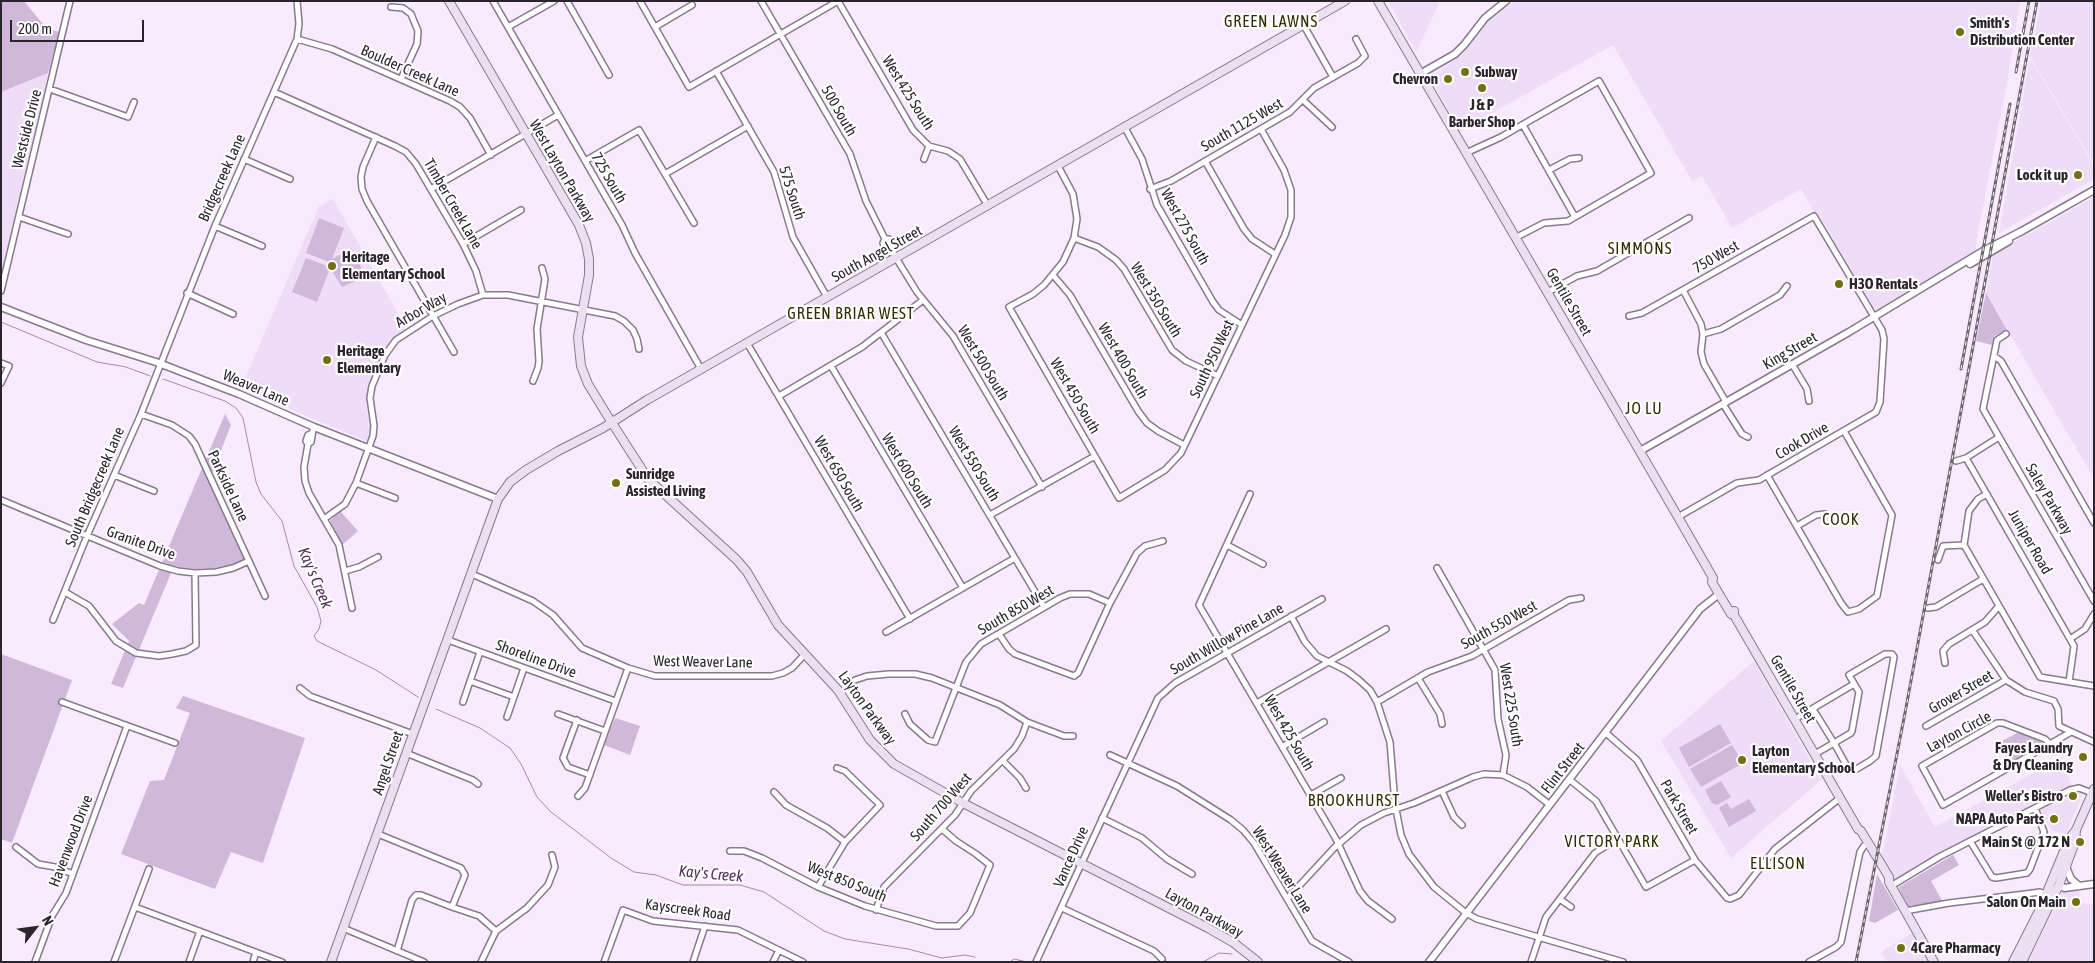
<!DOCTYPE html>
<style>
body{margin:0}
#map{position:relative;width:2095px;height:963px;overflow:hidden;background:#f9eafe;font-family:"Asap Condensed",sans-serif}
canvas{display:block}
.frame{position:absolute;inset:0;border:2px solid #2a252c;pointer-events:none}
.north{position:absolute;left:10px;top:903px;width:50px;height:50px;-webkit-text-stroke:4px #fefefe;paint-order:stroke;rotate:60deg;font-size:14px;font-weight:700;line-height:20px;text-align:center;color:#2a252c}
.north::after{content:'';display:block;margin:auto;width:18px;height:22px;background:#2a252c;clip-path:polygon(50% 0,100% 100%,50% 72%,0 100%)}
.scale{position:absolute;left:10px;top:20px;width:134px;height:22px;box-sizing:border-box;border:2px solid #2a252c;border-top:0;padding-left:6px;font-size:15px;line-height:18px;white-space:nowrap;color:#2a252c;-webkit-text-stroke:4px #fefefe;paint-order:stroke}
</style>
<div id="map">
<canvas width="2095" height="963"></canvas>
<div class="frame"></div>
<div class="north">N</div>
<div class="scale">200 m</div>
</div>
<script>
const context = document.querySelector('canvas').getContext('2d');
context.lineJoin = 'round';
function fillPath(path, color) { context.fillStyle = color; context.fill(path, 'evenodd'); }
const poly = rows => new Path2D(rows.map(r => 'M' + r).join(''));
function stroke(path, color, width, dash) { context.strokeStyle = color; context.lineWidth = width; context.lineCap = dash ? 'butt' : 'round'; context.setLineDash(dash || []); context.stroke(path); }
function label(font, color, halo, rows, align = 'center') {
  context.font = font + ' "Asap Condensed",sans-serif'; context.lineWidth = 4.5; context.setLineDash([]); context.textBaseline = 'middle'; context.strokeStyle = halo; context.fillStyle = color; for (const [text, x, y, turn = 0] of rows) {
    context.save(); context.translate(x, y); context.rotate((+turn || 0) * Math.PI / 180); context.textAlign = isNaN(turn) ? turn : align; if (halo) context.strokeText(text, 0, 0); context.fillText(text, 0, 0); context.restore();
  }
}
const built = poly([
 [1388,1,1440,1,1416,52],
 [1515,1,2020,1,2006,88,1974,254,1879,309,1873,307,1817,211,1814,212,1801,189,1732,228,1702,176,1692,181,1613,45,1460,131,1430,77,1462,55,1488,21],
 [2041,1,2094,1,2094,164,2030,56],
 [2030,58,2094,166,2094,179,1999,233],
 [48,73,1,273,1,92],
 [2094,197,2094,479,1986,293,1993,254],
 [333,199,406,327,385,347,371,380,366,406,371,431,368,442,241,388,319,206],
 [1754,661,1821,780,1731,858,1661,741],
 [2061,758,2073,787,1894,882,1881,861,1900,765,1935,827],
 [2079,791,2082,795,2066,835,2051,830,2042,812,2042,809],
 [2079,888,2080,902,2094,905,2094,962,2028,962,2062,893],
 [1913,933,1930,962,1887,962,1881,952]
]);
const green = poly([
 [1,1,24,1,47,29,60,32,48,73,1,92],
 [319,218,344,228,332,259,351,248,364,273,362,278,342,287,330,268,317,302,292,292,306,258,330,267,327,261,306,253],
 [1986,293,2007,330,1994,336,1992,345,1976,341],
 [225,414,231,425,209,481,245,559,232,565,213,568,196,569,174,566,123,688,111,684,129,641,112,624,139,603,144,605],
 [340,511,358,531,342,545,330,521],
 [1,654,72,680,12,843,1,839],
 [183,696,305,738,263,863,231,852,215,889,121,854,150,781,164,780,190,713,176,708],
 [615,718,640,726,630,755,604,745],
 [1720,724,1731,743,1689,767,1679,748],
 [2019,732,2041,741,2043,744,2009,763,1998,743],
 [1732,745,1743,763,1701,787,1690,769],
 [1721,781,1731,797,1717,805,1712,803,1705,790],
 [1749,799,1756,811,1729,827,1719,808,1727,803,1731,809],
 [1953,855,1959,865,1931,881,1943,902,1908,906,1900,891,1899,887],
 [1877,874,1898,910,1875,923,1869,921]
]);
const stream = poly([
 [1,322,97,362,126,367,150,376],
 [163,379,225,401,236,408,243,418,256,482,261,494,282,521,294,566,317,607,321,621,319,629,314,636,317,641,376,670,418,697],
 [436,709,480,728,510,748,521,764,537,797,551,812,611,858,634,872,656,875,683,885,740,885,764,892,824,931,845,939,908,949,942,958,965,955,975,957],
 [1010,962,1014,959,1027,962],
 [1203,962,1219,953,1232,954]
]);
const minor = poly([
 [493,1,622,225,635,253,701,369],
 [567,1,609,75],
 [640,1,689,87,838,1],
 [761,1,850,154,866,201,885,239,883,243,889,252,893,253,917,292,953,336,1042,487],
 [838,1,913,130,929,146,948,151,960,159,988,206],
 [391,7,403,8,411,14,418,31,417,44,401,79],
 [1303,24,1333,77],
 [508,27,554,1],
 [655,27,692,5],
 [297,39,332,49,450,101,460,107,470,118,491,155],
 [716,71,774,172,793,237,827,297],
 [50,89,128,117,134,102],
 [274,92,395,146,406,152,416,164,463,244,476,271,483,295],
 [1303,100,1332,127],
 [1523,125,1575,217],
 [1125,128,1142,159,1157,205,1213,302,1219,310,1242,325],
 [376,137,363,167,361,177,362,189,367,201,454,352],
 [1466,153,1501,137,1599,81,1651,173,1568,221,1544,223,1515,238],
 [244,159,290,179],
 [924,159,929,146],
 [585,161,639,130,694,223],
 [1205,161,1244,229,1252,239,1275,254],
 [1058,166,1073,194,1077,219,1074,238,1063,262,1044,285,1033,294,1009,307,1119,498,1165,470,1181,453,1285,235,1291,217,1291,190,1284,170,1261,129],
 [1549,170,1570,159,1579,158],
 [665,174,748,126],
 [431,189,558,115],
 [1150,189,1171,181,1290,112,1314,88,1358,63,1365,56,1356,39],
 [19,217,68,234],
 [215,226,262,246],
 [1074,238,1098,247,1116,260,1124,269,1172,350,1186,361,1218,376],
 [885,239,889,239,895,249,893,253],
 [463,244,521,210],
 [1053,275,1070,295,1138,411,1147,423,1158,431,1184,445],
 [1683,290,1701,324,1703,334,1701,352,1704,364,1726,402],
 [1,291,70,1],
 [1548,292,1577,276,1597,271,1689,218],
 [187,293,233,314],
 [1629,316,1642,313,1814,216,1882,330,1884,339,1880,402,1876,412,1759,480,1737,483,1678,517],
 [882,334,1044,607],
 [1703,334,1721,329,1780,295,1787,286],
 [2006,334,1997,340,1983,409,2094,601],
 [747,343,910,619],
 [1994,356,2001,361,2094,523],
 [1,363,9,366,1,383],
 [1792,364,1807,389,1809,401],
 [831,366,963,588],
 [533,381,538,368,539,361,537,329,545,279,542,268],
 [779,396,862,347,923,300],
 [1723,404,1742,434,1748,437],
 [141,414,172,425,189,436,195,444,265,596],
 [312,433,308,435,306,441,308,444,304,467,305,481,309,493,339,545,352,608],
 [308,444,311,442,313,430],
 [1966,458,2074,646,2069,682],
 [1956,461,1966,458,1999,437],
 [114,475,154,491],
 [1767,475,1841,603,1848,612,1859,609,1877,596,1892,515,1844,431],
 [356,483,395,498],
 [1250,494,1199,605,1336,839,1360,891,1368,901,1392,919],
 [1987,494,1978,499,1969,511,1964,545,2040,677,2094,686],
 [1,500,160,566,178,571,195,573,216,572,233,568,249,561],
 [990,515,1095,456],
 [324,519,345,504,356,483,373,436,374,426,370,398,372,386,385,355,396,340,433,316,458,304,483,295,508,295,615,316,624,321,633,330,637,339,639,349],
 [1797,526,1816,515,1825,514],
 [1227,545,1263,564],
 [1938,560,1943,546,1964,545],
 [1437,568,1495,670,1498,719,1506,755,1503,775],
 [345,571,359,567,378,557],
 [472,574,533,601,553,615,582,648,628,668,655,676,772,676,783,673,792,668,805,654],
 [65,592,89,606,116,641,136,653,159,656,172,654,186,651,196,645,195,573],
 [1928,608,1936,607,1983,579],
 [1291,616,1305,642,1317,656,1347,671,1359,680,1370,690,1377,702,1390,742,1395,804,1401,835,1409,854,1434,887,1466,913,1477,919,1623,962],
 [53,620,87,536,141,414,215,226,297,39,299,24,297,1],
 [1973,631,2006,680],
 [886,632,1015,558],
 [999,634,1009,649,1015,654,1074,676,1078,673,1110,603,1137,553,1145,546,1163,541],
 [2070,639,2085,629,2094,614],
 [448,640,615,701],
 [1945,663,1943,651,1949,644,1985,622,1999,606],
 [1418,678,1440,714,1442,724],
 [855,680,867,676,889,674,915,674,932,678,1000,705,1027,722,1064,736,1073,736],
 [470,681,514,697],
 [300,688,310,696,413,734],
 [62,702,175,743],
 [463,702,480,652],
 [1377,702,1428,672,1472,656,1569,600,1581,598],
 [1257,703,1386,629],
 [1813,709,1834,743,1849,770,1853,771,1870,761,1876,756,1894,657,1892,654,1885,654,1849,675,1859,692,1852,731,1851,733,1834,743,1815,754],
 [558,714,605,731],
 [905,714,910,724,928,740,935,742,966,662,981,644,1060,598,1070,594,1089,594,1110,603],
 [507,717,524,668],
 [1795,719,1854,684],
 [577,720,563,758,568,767,590,775],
 [1926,726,2006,680,2025,692,2054,701,2058,709,2059,726,2094,742],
 [1606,733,1637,760,1695,860,1727,898,1730,899,1739,895,1775,849,1840,798],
 [2049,743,2045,739,2003,723,1997,723,1922,766,1943,805,2071,732],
 [1282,747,1324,722],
 [406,753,473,780,478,784],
 [1110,755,1177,786,1231,820,1243,830,1254,843,1309,936,1312,941,1349,962],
 [1003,761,1020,778,1026,788],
 [1570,780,1596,801,1646,887,1695,860],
 [1442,791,1454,817,1462,825],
 [774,792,786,805,827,828,845,842],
 [1311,795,1341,778],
 [578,796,585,788,628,668],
 [1102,818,1142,838,1167,859,1192,874],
 [378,834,461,868,465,875,452,907,479,916,496,931],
 [1970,841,1992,877,1996,878,2027,873,2030,869,2044,832,2035,808],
 [16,847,38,864,55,867,73,874],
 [730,851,744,851,762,858,818,887,865,906,936,926,958,926,970,913,990,865,976,854,956,841,942,829],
 [1891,886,1939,857,2070,790,2079,788,2092,793],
 [818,887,845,842,880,805,845,771,837,768],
 [1287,899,1335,847,1361,825,1384,813,1414,803,1473,777,1484,774,1503,775,1527,787,1550,805],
 [1561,900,1571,907],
 [135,907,282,962],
 [1062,908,1154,951,1162,959],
 [876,910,884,887,955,815,971,791,1014,749,1022,736,1027,722],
 [1905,911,1949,903,2025,894,2040,892,2046,895],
 [343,928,424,962],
 [397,951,412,900,416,895,421,895,452,907],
 [35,962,52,916,66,893,127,726],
 [114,962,149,869],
 [189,962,200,931],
 [253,962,256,952],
 [481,962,496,931,527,908,548,885,555,867,552,855],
 [604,962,623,910,653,921,738,930,803,962],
 [693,962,705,926],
 [773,962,779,950],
 [1036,962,1158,698,1175,683,1322,599],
 [1531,962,1546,917,1595,853,1617,839],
 [1809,962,1836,947,1841,942,1860,852,1864,846]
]);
const tertiary = poly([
 [1420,74,1455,54,1464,45,1485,18,1506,1],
 [1970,264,2009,241],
 [1,307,86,340,156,362,239,394,314,427,498,499],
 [1640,451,1849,332,1983,251,2022,231,2094,190],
 [2066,867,2071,879,2079,886],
 [2059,885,2064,888,2094,884],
 [1429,962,1700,609,1719,594]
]);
const secondary = poly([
 [449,1,579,225,586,243,589,259,589,275,578,337,581,366,588,384,607,415,648,479,737,560,747,572,778,625,838,690,870,740,894,764,963,803,1208,928,1234,943,1258,962],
 [1378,1,1678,517,1713,578,1712,582,1719,594,1731,614,1734,615],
 [1734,611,1734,615,1858,829,1861,831,1889,877,1889,882,1934,962],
 [331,962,498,499,510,482,526,470,558,451,603,428,647,400,1345,1],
 [2013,962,2040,909,2069,839,2076,830,2094,789],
 [2022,962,2059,885,2075,842,2076,830]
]);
const rail = poly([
 [2016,72,2029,1],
 [1961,369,2010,104],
 [1856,962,1905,713,2037,1]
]);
const markers = [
 [1960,32,5,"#747012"],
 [1465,72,5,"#747012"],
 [1448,79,5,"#747012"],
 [1482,88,5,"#747012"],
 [2078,175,5,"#747012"],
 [332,266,5,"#747012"],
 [1839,284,5,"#747012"],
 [327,360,5,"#747012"],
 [616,483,5,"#747012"],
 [2083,757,5,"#747012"],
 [1742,760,5,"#747012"],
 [2073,796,5,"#747012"],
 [2054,819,5,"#747012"],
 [2080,842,5,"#747012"],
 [2076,902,5,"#747012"],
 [1901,948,5,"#747012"]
];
const poiNames = [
 ["Smith's",1970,23],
 ["Distribution Center",1970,40],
 ["Subway",1475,72],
 ["Chevron",1438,79,"right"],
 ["J & P",1482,105,"center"],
 ["Barber Shop",1482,122,"center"],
 ["Lock it up",2068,175,"right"],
 ["Heritage",342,257],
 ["Elementary School",342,274],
 ["H3O Rentals",1849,284],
 ["Heritage",337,351],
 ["Elementary",337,368],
 ["Sunridge",626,474],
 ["Assisted Living",626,491],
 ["Fayes Laundry",2073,748,"right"],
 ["& Dry Cleaning",2073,765,"right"],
 ["Layton",1752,751],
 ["Elementary School",1752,768],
 ["Weller's Bistro",2063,796,"right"],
 ["NAPA Auto Parts",2044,819,"right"],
 ["Main St @ 172 N",2070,842,"right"],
 ["Salon On Main",2066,902,"right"],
 ["4Care Pharmacy",1911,948]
];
const streetNames = [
 ["Boulder Creek Lane",410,71,24],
 ["West 425 South",908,93,58],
 ["500 South",839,111,60],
 ["South 1125 West",1242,125,-30],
 ["Westside Drive",27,129,-76],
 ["West Layton Parkway",562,171,60],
 ["Bridgecreek Lane",222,178,-66],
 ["725 South",609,178,60],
 ["575 South",792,193,72],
 ["Timber Creek Lane",453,204,60],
 ["West 275 South",1185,227,61],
 ["South Angel Street",877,254,-29],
 ["750 West",1716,257,-30],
 ["West 350 South",1156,300,59],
 ["Gentile Street",1569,302,60],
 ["Arbor Way",421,310,-30],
 ["King Street",1790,351,-30],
 ["South 950 West",1212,359,-65],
 ["West 400 South",1123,361,60],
 ["West 500 South",983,363,59],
 ["Weaver Lane",256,388,23],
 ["West 450 South",1075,396,60],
 ["Cook Drive",1802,441,-30],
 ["West 550 South",974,464,59],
 ["West 600 South",907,471,59],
 ["West 650 South",839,474,60],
 ["Parkside Lane",228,486,65],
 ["South Bridgecreek Lane",95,487,-67],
 ["Saley Parkway",2049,499,60],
 ["Juniper Road",2030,542,60],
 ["Granite Drive",141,543,20],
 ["South 850 West",1016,610,-30],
 ["South 550 West",1499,625,-29],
 ["South Willow Pine Lane",1227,639,-30],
 ["Shoreline Drive",536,659,20],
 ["West Weaver Lane",703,662,1],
 ["Gentile Street",1793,689,60],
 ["Grover Street",1961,692,-30],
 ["West 225 South",1511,705,81],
 ["Layton Parkway",867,708,54],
 ["Layton Circle",1959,732,-28],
 ["West 425 South",1289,733,60],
 ["Angel Street",388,763,-71],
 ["Flint Street",1563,768,-52],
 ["South 700 West",941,807,-49],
 ["Park Street",1679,807,60],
 ["Havenwood Drive",71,841,-69],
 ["Vance Drive",1071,857,-66],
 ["West Weaver Lane",1282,870,58],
 ["West 850 South",847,882,22],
 ["Kayscreek Road",688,910,8],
 ["Layton Parkway",1204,913,29]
];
const neighbourhoodNames = [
 ["GREEN LAWNS",1271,22],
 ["SIMMONS",1640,249],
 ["GREEN BRIAR WEST",851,314],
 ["JO LU",1644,409],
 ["COOK",1841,520],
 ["BROOKHURST",1354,801],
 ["VICTORY PARK",1612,842],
 ["ELLISON",1778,864]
];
const waterNames = [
 ["Kay's Creek",315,578,67],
 ["Kay's Creek",711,874,5]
];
fillPath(built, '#efdcf6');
fillPath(green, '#d0b8da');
stroke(stream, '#a48aae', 1);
stroke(minor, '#877a8c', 8);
stroke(tertiary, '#877a8c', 9);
stroke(secondary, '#877a8c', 10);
stroke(minor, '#fff', 5);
stroke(tertiary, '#fff', 6);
stroke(secondary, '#ecdff1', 8);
stroke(rail, '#6d6570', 3);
stroke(rail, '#fefefe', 1, [4]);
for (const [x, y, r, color] of markers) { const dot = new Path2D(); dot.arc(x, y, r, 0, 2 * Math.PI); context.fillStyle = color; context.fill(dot); stroke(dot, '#fefefe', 2); }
label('bold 15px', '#2a252c', '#fefefe', poiNames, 'left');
label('15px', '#2a252c', '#fefefe', streetNames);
context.letterSpacing = '1px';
label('16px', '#2f2d02', '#fefefe', neighbourhoodNames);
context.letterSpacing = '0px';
label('italic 16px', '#522e5e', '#fefefe', waterNames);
</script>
